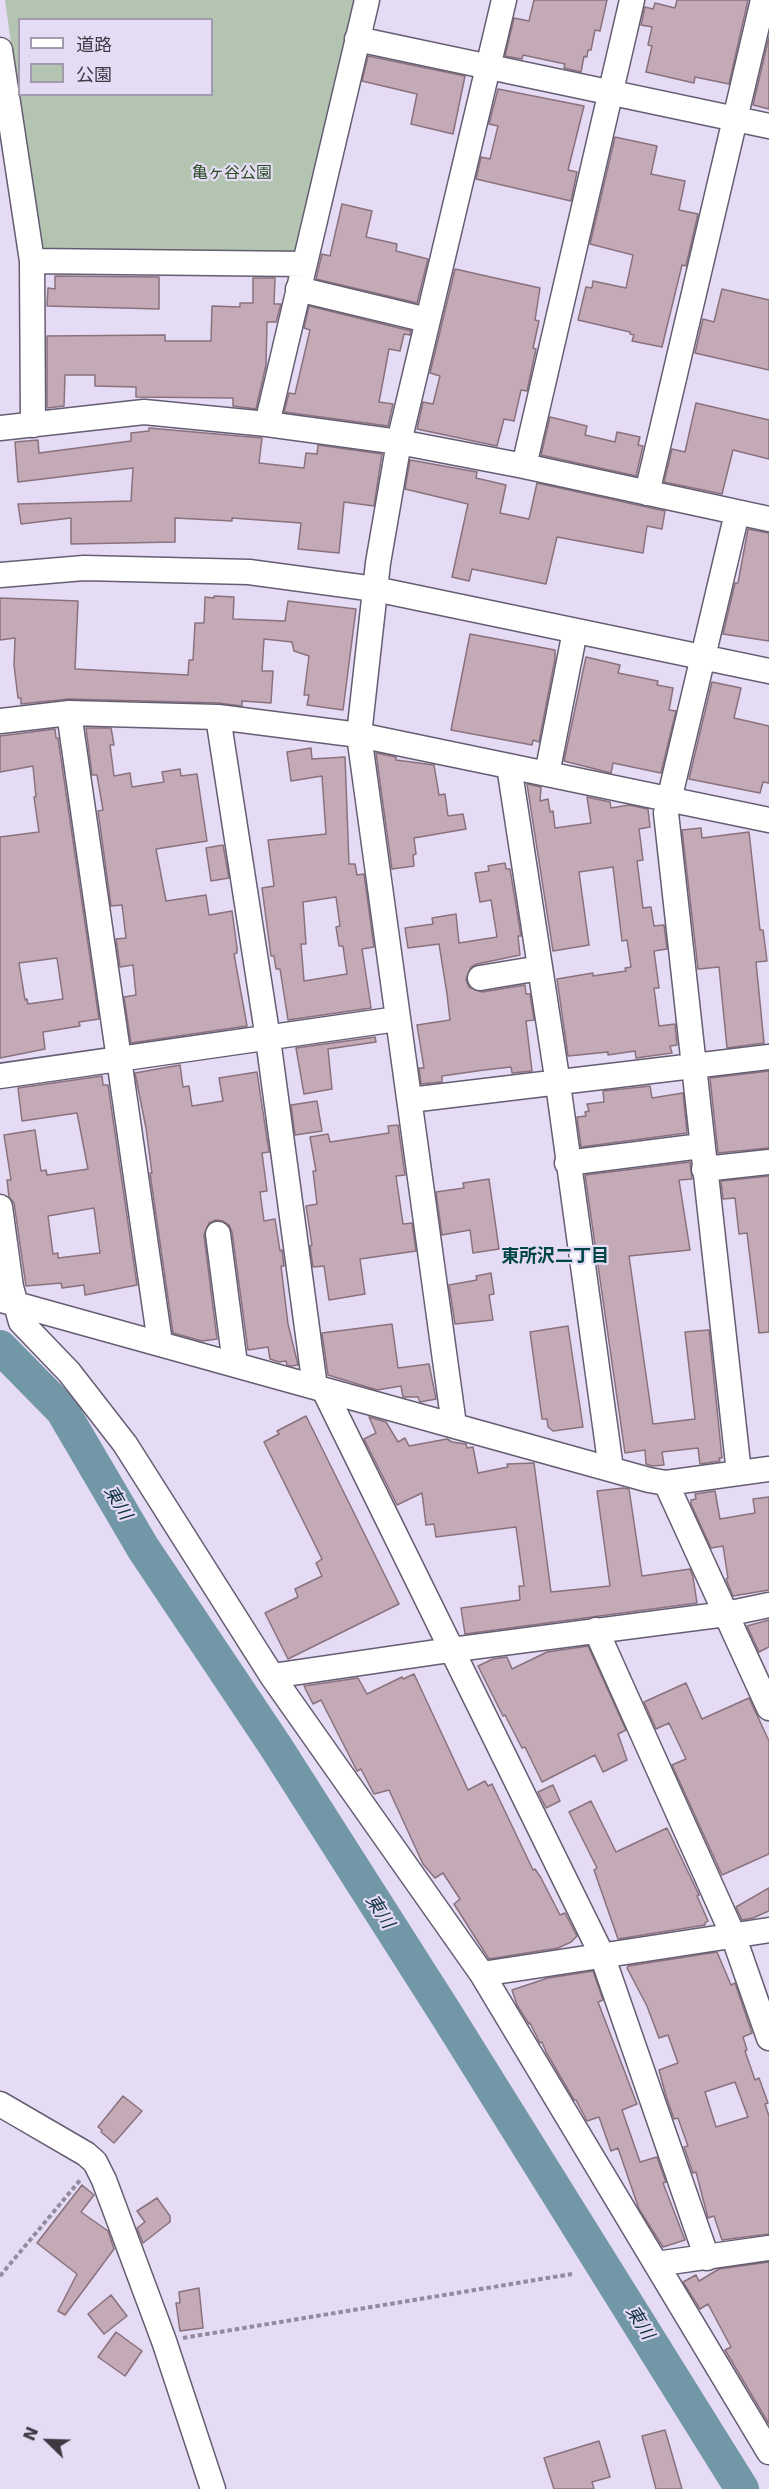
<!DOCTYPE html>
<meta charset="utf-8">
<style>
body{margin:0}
#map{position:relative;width:769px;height:2489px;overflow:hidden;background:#e5dbf4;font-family:"DejaVu Sans","Noto Sans JP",sans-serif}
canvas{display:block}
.legend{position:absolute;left:18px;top:18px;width:195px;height:78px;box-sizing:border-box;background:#e5dbf4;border:2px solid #a29aad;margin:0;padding:8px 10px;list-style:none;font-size:18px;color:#3d3943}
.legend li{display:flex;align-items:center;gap:12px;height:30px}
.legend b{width:30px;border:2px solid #a29aad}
.north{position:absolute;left:18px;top:2411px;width:60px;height:60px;-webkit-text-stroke:4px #e5dbf4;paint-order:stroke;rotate:293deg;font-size:16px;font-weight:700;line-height:24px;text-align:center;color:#3d3943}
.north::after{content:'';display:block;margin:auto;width:21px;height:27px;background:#3d3943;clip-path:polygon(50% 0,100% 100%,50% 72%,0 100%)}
</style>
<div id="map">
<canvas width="769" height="2489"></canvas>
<ul class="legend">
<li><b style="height:8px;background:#fff"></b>道路</li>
<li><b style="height:16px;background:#b3c5b0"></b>公園</li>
</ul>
<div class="north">N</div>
</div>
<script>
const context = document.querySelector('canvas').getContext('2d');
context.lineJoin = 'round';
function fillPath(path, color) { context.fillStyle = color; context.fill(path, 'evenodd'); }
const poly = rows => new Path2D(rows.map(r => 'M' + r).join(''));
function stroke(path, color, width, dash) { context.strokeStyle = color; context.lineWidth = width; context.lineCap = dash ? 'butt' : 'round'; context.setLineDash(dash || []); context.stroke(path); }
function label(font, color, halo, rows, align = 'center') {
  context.font = font + ' "DejaVu Sans","Noto Sans JP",sans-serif'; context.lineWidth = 4.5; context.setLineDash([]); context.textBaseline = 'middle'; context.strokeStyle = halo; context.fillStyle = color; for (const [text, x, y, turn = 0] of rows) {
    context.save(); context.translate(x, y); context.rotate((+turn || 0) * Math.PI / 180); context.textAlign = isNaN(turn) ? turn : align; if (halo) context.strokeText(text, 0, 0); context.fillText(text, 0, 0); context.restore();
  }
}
const green = poly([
 [5,0,358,0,298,244,292,255,51,253,39,247],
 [20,20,212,20,212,94,20,94]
]);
const river = poly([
 [0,1347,62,1410,143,1548,276,1747,446,2014,742,2489]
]);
const building = poly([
 [534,0,607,0,600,31,595,30,591,50,588,50,587,57,584,56,581,72,564,68,565,64,523,55,522,59,505,56,514,18,529,21,534,0],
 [677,0,748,0,729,84,695,77,694,83,646,72,652,46,648,45,652,27,641,25,645,7,653,9,655,3,675,8,677,0],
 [769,37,769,109,753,105,769,37],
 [368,56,465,76,453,134,411,124,417,94,362,81,368,56],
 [498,89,584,106,568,170,577,172,571,201,476,179,481,157,490,159,498,126,489,124,498,89],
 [615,137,657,146,651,174,685,181,679,210,698,214,686,266,682,265,662,347,632,341,634,335,630,334,630,332,578,320,586,287,592,288,593,281,626,288,633,255,590,244,615,137],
 [342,204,372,211,366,237,397,244,396,251,428,259,417,303,316,279,322,254,330,256,342,204],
 [455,269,540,288,535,320,539,321,533,348,536,349,527,391,521,390,514,421,504,419,497,446,417,429,423,402,433,404,440,376,430,373,455,269],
 [55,276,159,277,159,309,47,306,48,288,55,289,55,276],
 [253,278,275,278,274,304,281,304,276,322,267,322,266,365,256,409,233,406,233,398,136,397,136,387,95,386,95,375,65,375,64,406,47,408,47,336,165,335,165,341,211,341,212,306,240,307,240,303,253,303,253,278],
 [722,289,769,300,769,370,695,353,703,319,714,322,722,289],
 [309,306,411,331,410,335,404,334,400,351,389,349,379,402,393,404,388,426,284,412,289,393,295,394,310,330,304,328,309,306],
 [696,403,769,420,769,459,733,450,722,494,664,482,672,449,685,452,696,403],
 [550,417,587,426,585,435,615,442,617,432,640,437,638,445,643,446,636,476,541,455,550,417],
 [149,428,262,438,259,463,304,468,306,453,317,454,318,445,382,454,374,506,344,502,339,553,298,549,301,523,232,518,232,521,175,518,175,542,71,544,71,518,21,524,18,504,131,501,133,468,18,482,15,442,38,440,39,453,131,441,131,433,149,431,149,428],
 [410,460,477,472,476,478,506,485,500,513,529,519,537,483,665,511,662,529,647,526,643,553,557,537,546,584,472,569,469,581,452,577,468,504,405,489,410,460],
 [748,529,769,533,769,641,723,634,735,583,738,583,748,529],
 [214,596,234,597,233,619,285,621,288,601,356,609,343,710,307,705,309,695,304,695,309,656,294,651,292,642,264,639,262,671,273,671,271,703,242,701,242,706,218,703,69,699,21,704,21,698,18,698,14,665,15,638,0,640,0,598,78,601,75,669,188,675,189,660,193,660,195,623,204,623,205,597,214,598,214,596],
 [470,634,555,650,555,659,539,742,533,740,532,745,451,730,470,634],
 [586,657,620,665,618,673,658,681,657,685,673,688,669,710,676,711,661,773,613,763,611,773,564,761,586,657],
 [712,682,741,688,734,718,769,726,769,783,763,782,760,793,689,779,712,682],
 [86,728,111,728,114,745,110,745,114,776,130,773,132,787,164,782,162,772,180,769,181,776,197,774,207,841,156,849,166,901,206,895,209,915,232,911,237,948,237,953,234,954,247,1026,131,1043,124,997,136,995,133,965,120,967,116,939,126,938,122,905,111,906,98,811,103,810,97,775,92,775,86,728],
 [55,729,56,738,58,738,99,1019,79,1022,80,1026,43,1032,45,1049,0,1058,0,837,39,832,34,797,36,797,33,766,0,772,0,736,55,729],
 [57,958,63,999,28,1004,27,999,25,1000,19,963,57,958],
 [311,748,312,759,345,757,349,864,355,864,357,875,364,874,374,947,362,949,371,1008,288,1020,280,969,276,969,274,956,271,956,262,888,274,886,268,840,326,834,322,776,291,781,287,752,311,748],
 [336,897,340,926,336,927,339,946,343,946,347,974,304,981,301,944,306,944,303,902,336,897],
 [376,753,396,757,396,760,434,765,439,795,445,794,448,816,463,814,466,829,414,838,416,854,413,855,414,866,392,869,376,753],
 [527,784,541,787,540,801,548,799,550,812,553,811,555,828,591,823,587,797,610,802,611,808,629,805,648,809,650,827,639,829,643,860,637,861,643,908,651,907,654,926,664,925,667,949,654,951,659,988,654,988,659,1026,675,1024,677,1045,670,1046,672,1053,636,1058,635,1051,608,1055,608,1052,568,1056,557,979,593,973,593,976,626,971,625,968,631,967,627,940,622,941,613,867,579,872,589,945,553,951,527,784],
 [701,828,702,838,749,832,760,930,763,930,767,961,756,962,764,1043,727,1048,719,967,698,969,682,830,701,828],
 [223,845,229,878,211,881,206,848,223,845],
 [505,863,506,869,510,869,521,936,518,936,520,955,477,964,471,967,466,980,469,987,482,992,525,985,526,994,530,994,534,1020,526,1021,532,1071,512,1073,511,1067,484,1070,442,1076,442,1082,421,1084,419,1068,424,1068,417,1025,450,1020,447,994,439,944,408,948,405,928,433,924,432,918,456,914,459,943,497,937,491,900,480,902,475,873,489,871,488,866,505,863],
 [375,1037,376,1042,328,1049,332,1089,304,1094,296,1048,375,1037],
 [180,1065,183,1087,189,1086,192,1106,223,1101,219,1078,257,1072,269,1152,262,1153,267,1191,260,1192,264,1221,275,1219,280,1251,282,1250,284,1266,281,1266,288,1324,298,1365,291,1366,287,1365,286,1361,279,1362,270,1359,268,1347,248,1350,232,1232,229,1225,223,1221,216,1220,209,1223,204,1235,217,1339,202,1341,173,1333,150,1173,152,1173,146,1128,135,1073,180,1065],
 [769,1071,769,1148,718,1153,710,1078,769,1071],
 [102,1076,103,1085,108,1085,137,1285,85,1295,84,1285,62,1288,61,1283,26,1286,14,1203,9,1197,7,1180,11,1180,4,1135,35,1130,41,1171,46,1170,47,1175,88,1169,77,1113,22,1121,18,1088,102,1076],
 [94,1208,100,1253,58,1258,58,1253,53,1254,48,1216,94,1208],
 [650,1086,652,1098,683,1093,687,1133,581,1147,577,1117,586,1116,585,1112,589,1111,587,1104,604,1102,603,1091,650,1086],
 [317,1101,322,1131,295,1135,291,1105,317,1101],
 [398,1125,405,1175,396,1176,403,1224,412,1223,416,1251,360,1259,365,1294,329,1300,324,1266,313,1267,310,1246,312,1245,306,1206,317,1204,313,1171,316,1171,310,1137,328,1134,330,1142,389,1133,388,1126,398,1125],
 [690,1162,692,1179,679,1180,690,1250,629,1256,653,1424,695,1419,685,1332,709,1330,722,1458,719,1458,720,1461,700,1464,698,1448,662,1452,664,1465,652,1466,646,1464,645,1450,625,1453,585,1175,690,1162],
 [769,1176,769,1332,759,1333,747,1233,739,1234,735,1198,723,1199,721,1181,769,1176],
 [489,1179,499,1249,473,1253,470,1230,442,1235,436,1192,464,1188,463,1183,489,1179],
 [491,1273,494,1294,489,1295,493,1320,455,1324,449,1285,477,1280,476,1276,491,1273],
 [392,1324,398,1368,429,1364,436,1399,420,1402,418,1397,403,1397,401,1386,377,1390,328,1375,322,1333,392,1324],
 [568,1326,583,1427,553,1431,548,1427,547,1419,542,1419,530,1332,568,1326],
 [306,1416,399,1604,288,1659,265,1613,298,1597,295,1589,322,1576,316,1563,322,1559,264,1442,279,1434,277,1431,306,1416],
 [369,1417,386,1422,398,1442,405,1438,409,1446,447,1439,452,1442,466,1444,467,1448,473,1447,478,1473,508,1467,507,1464,534,1463,551,1592,610,1586,597,1491,623,1488,629,1489,642,1576,690,1569,693,1577,697,1603,465,1634,461,1608,520,1600,519,1586,524,1586,516,1527,436,1537,434,1524,426,1525,422,1493,397,1505,364,1439,376,1433,369,1417],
 [715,1491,720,1519,755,1513,753,1499,769,1497,769,1590,733,1596,726,1579,728,1578,723,1546,711,1548,691,1504,691,1500,696,1499,695,1494,715,1491],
 [769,1620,769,1647,759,1652,747,1626,769,1620],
 [588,1646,626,1730,618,1734,627,1760,603,1772,595,1755,542,1782,525,1747,522,1748,505,1715,503,1716,478,1666,493,1659,507,1657,512,1669,547,1652,588,1646],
 [414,1674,468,1790,485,1781,488,1786,492,1784,533,1870,535,1869,541,1878,560,1915,565,1913,577,1936,571,1942,558,1948,489,1959,454,1904,460,1899,443,1873,435,1878,423,1864,389,1790,374,1794,361,1769,357,1771,321,1700,313,1704,304,1686,358,1678,367,1694,402,1677,403,1679,414,1674],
 [686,1683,702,1719,749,1698,769,1741,769,1854,722,1875,672,1765,686,1759,669,1723,656,1729,644,1702,686,1683],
 [553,1785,560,1801,546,1808,538,1792,553,1785],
 [591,1801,616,1852,667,1828,699,1895,697,1896,708,1921,705,1923,705,1925,618,1939,594,1870,597,1868,569,1812,591,1801],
 [769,1888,769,1911,753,1918,742,1920,736,1907,769,1888],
 [717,1952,731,1985,735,1983,752,2033,743,2037,747,2050,745,2051,755,2080,759,2078,768,2103,765,2104,769,2116,769,2234,722,2240,714,2216,708,2218,696,2172,693,2173,684,2147,688,2146,678,2118,674,2119,666,2096,659,2070,678,2063,668,2035,659,2038,647,2006,627,1968,628,1966,717,1952],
 [735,2082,748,2117,716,2127,705,2092,735,2082],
 [593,1971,603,2000,598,2002,637,2104,622,2110,640,2162,657,2157,666,2182,663,2183,685,2240,663,2247,639,2209,618,2148,611,2151,599,2117,587,2121,576,2100,574,2100,546,2052,542,2042,540,2043,530,2023,529,2024,517,2005,512,1990,548,1978,593,1971],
 [123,2096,142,2111,114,2143,101,2132,102,2130,98,2127,123,2096],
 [82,2185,94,2195,81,2212,108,2231,114,2249,65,2315,58,2311,77,2274,37,2243,82,2185],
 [157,2198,170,2216,170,2222,143,2243,137,2228,145,2222,137,2211,157,2198],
 [769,2262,769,2424,725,2350,731,2347,708,2304,700,2309,683,2282,696,2275,699,2281,719,2269,769,2262],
 [199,2288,203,2328,180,2331,176,2303,180,2303,179,2292,199,2288],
 [111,2295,127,2316,104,2334,88,2314,111,2295],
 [116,2332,142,2351,125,2376,98,2357,116,2332],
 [665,2430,682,2489,656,2489,642,2436,665,2430],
 [599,2441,610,2477,592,2482,594,2489,554,2489,544,2458,599,2441]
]);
const path = poly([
 [0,2276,81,2179],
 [183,2338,572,2274]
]);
const minor = poly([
 [357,39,769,126],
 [0,50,32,261,33,425],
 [32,261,304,264],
 [298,289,427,320],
 [267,424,367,0],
 [0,428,144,412,267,424,399,442,524,466,769,519],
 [524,466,632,0],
 [647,493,763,0],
 [737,513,666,813,739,1473],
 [0,575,84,568,249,572,375,589,769,671],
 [69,713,160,1343],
 [218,717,268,1039,315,1387],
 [0,721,69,713,218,717,359,735,769,820],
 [509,766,558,1084,611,1469],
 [547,774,575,631],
 [480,978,540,968],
 [0,1076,397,1019],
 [410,1100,769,1057],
 [567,1163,701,1146],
 [704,1169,769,1162],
 [0,1207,11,1287,21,1322,69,1372,125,1444,272,1676,482,1974,769,2452],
 [218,1234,235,1364],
 [5,1301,649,1480,666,1483,769,1469],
 [324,1390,602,1955,707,2258],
 [454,1425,359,735,378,563,399,442,504,0],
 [666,1483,769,1708],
 [596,1630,733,1935,769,2038],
 [272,1676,450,1650,726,1614,769,1605],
 [482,1974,769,1930],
 [0,2104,86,2154,95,2162,104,2180,164,2341,213,2489],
 [656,2264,769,2248]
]);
const parkNames = [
 ["亀ヶ谷公園",232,174]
];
const neighbourhoodNames = [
 ["東所沢二丁目",555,1257]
];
const waterNames = [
 ["東川",117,1503,59],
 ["東川",379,1912,57],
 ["東川",639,2323,58]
];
fillPath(green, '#b3c5b0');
stroke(river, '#7297a7', 34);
fillPath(building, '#c4aab7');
stroke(building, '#89717d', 1.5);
stroke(minor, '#655d72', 27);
stroke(path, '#928b9c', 4, [4.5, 3]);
stroke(minor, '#fff', 24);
label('16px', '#2b4e25', '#e5dbf4', parkNames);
label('bold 18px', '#004545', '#e5dbf4', neighbourhoodNames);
label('italic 18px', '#0d313e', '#e5dbf4', waterNames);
</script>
